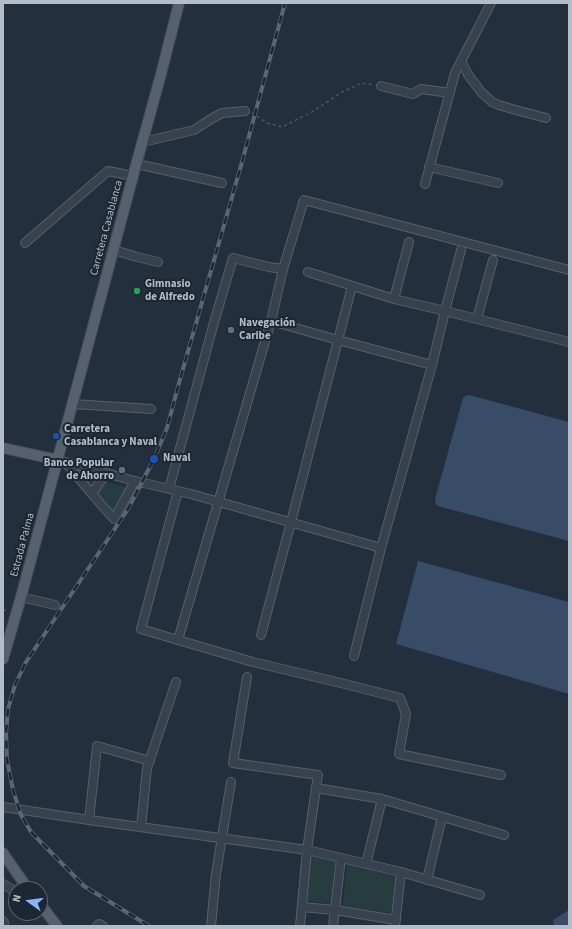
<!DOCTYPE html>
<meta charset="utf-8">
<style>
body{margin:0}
#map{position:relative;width:572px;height:929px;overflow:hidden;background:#242f3e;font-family:"Source Sans 3",sans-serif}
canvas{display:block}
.frame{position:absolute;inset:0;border:4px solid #b4bcc9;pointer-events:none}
.north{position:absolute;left:8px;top:881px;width:40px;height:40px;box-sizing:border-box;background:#1d2633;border:1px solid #59626f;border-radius:50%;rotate:284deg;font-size:11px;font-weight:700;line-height:16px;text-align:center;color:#b4bcc9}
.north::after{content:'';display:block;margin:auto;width:14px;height:18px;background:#8ab4f8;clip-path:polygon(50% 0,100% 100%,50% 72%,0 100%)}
</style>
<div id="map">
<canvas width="572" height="929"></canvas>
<div class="frame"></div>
<div class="north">N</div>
</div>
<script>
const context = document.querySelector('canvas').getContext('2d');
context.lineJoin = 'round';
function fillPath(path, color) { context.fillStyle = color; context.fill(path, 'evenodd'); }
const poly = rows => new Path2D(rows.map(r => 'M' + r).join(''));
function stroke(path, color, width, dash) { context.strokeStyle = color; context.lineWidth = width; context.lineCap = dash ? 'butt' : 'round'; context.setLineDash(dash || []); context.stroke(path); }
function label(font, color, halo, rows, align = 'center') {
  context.font = font + ' "Source Sans 3",sans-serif'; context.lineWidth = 4; context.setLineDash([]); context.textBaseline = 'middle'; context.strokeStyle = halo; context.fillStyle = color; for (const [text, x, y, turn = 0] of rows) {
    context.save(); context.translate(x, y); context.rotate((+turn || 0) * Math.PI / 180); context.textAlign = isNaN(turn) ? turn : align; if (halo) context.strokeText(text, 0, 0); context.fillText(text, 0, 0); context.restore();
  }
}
const green = poly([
 [79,473,128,488,114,511],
 [313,855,335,860,331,900,329,902,327,903,308,901,306,899,310,857],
 [347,864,394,876,395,885,391,913,343,906]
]);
const water = poly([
 [469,395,569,422,569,541,438,506,436,504,435,499,463,398,465,396],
 [418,561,569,602,569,694,396,644],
 [569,910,569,926,554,926,553,920]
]);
const path = poly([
 [252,113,267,123,282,127,312,112,342,92,362,83,374,85],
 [3,610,9,611]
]);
const minor = poly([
 [461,61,469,76,482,93,492,102,499,105,512,109,546,118],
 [381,86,413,94,421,89,450,93],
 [143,142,194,130,211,119,222,113,245,111],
 [137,164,222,183],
 [429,167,498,183],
 [425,184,455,73,491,3],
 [25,243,108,171,133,176],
 [114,250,137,257,158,262],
 [461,250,445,311,569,342],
 [283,269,271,321,178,640,253,662,345,684,400,698,406,714,399,754,501,775],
 [308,272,394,299,409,242],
 [477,319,493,260],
 [271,321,338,340,432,365],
 [73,404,151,409],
 [58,460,135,481,191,494,381,548],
 [65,462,92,494,114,519,135,481],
 [169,489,213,326,233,258,269,267,283,269,304,200,569,270],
 [178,491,141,629,178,640],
 [92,494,106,473],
 [21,597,55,605],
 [261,635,291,522,352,286],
 [354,656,381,548,432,365,445,311,394,299],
 [247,677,233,763,318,775,316,788],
 [3,807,89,820,307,850,401,872,480,895],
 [89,820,97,746,150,761],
 [141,827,147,768,176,682],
 [366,864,382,799,504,835],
 [427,880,442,817],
 [3,884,16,892],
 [302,907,335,910,396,920],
 [3,921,4,923],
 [97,926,99,924,103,926],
 [211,926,216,874,231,782],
 [300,926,307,850,316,788,382,799],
 [333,926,341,858],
 [395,926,401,872]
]);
const major = poly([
 [3,448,58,460],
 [3,659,21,597,133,176,160,78,179,3],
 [3,853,28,889],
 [40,904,57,926]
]);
const rail = poly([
 [149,926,84,886,31,832,21,815,13,790,7,760,6,733,8,709,15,685,26,662,128,509,154,459,167,428,179,383,242,162,285,3]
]);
const markers = [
 [137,291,4,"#2e9e5b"],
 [231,330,4,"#5c6f8a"],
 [56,436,4,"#1a4fb4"],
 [154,459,5,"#1a4fb4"],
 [122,470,4,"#5c6f8a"]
];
const streetNames = [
 ["Carretera Casablanca",107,228,-75],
 ["Estrada Palma",23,545,-75]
];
const poiNames = [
 ["Gimnasio",145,285],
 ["de Alfredo",145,298],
 ["Navegación",239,324],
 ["Caribe",239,337],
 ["Carretera",64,430],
 ["Casablanca y Naval",64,443],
 ["Naval",163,459],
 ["Banco Popular",114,464,"right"],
 ["de Ahorro",114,477,"right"]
];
fillPath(green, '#263c3f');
fillPath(water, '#394c67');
stroke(minor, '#565f6c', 10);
stroke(major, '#414a57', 12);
stroke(path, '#44595c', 1.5, [3, 3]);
stroke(minor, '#38414e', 8);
stroke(major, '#56606e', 10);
stroke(rail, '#5a6575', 4);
stroke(rail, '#1d2633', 2.5, [8]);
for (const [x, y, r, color] of markers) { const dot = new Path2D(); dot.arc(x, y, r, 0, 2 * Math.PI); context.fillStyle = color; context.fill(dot); stroke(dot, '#1d2633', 1.5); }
label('11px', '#b4bcc9', '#1d2633', streetNames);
label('bold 11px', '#b4bcc9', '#1d2633', poiNames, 'left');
</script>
